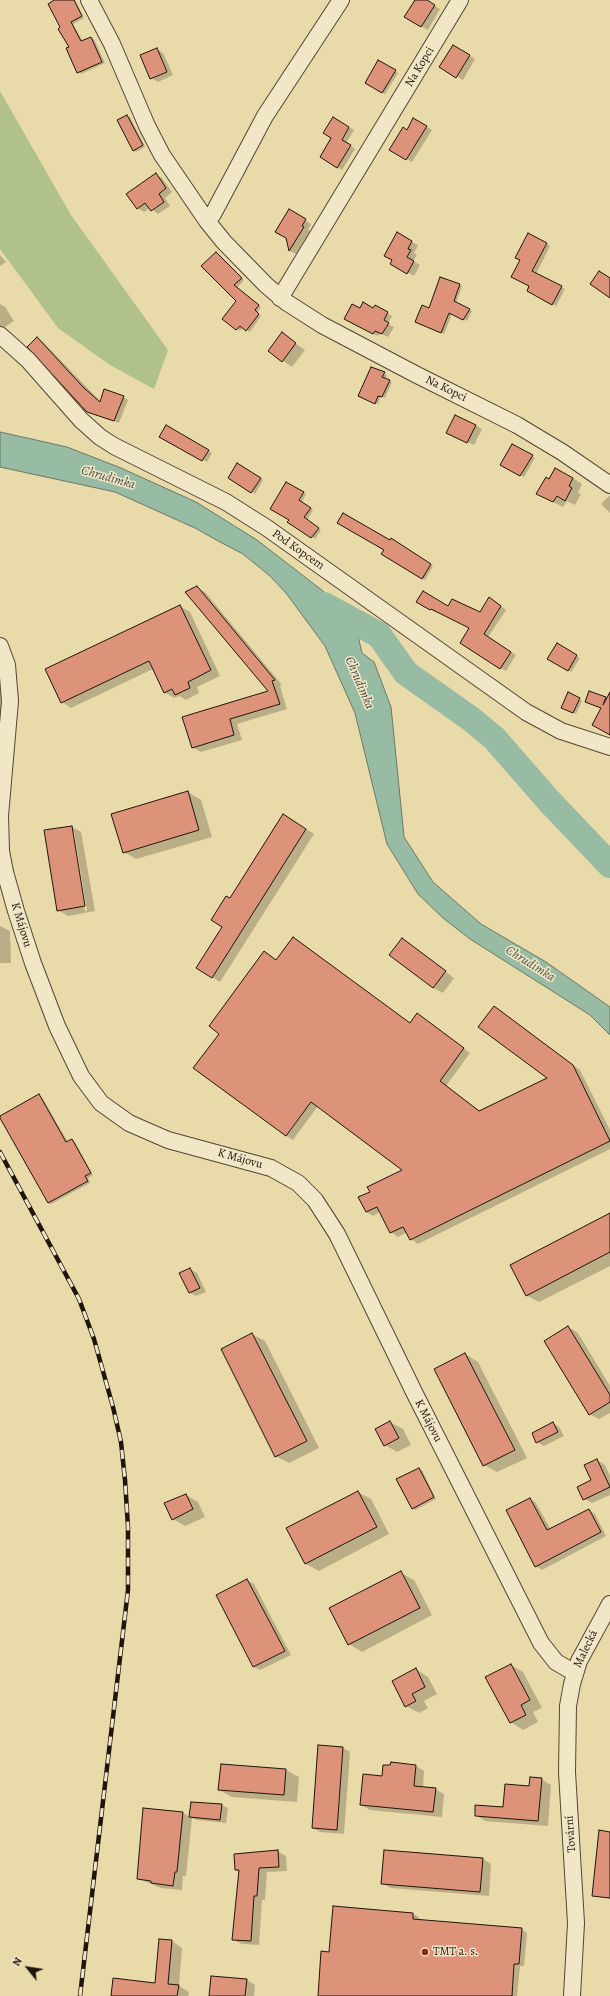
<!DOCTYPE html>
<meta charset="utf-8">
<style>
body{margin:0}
#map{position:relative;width:610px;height:1996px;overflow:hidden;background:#e9daa9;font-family:Alegreya,serif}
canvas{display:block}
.north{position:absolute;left:8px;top:1948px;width:40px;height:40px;-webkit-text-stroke:3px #f1e7c7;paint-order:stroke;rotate:300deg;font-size:11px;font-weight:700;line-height:16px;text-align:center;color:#20140e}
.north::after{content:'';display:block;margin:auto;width:14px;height:18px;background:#20140e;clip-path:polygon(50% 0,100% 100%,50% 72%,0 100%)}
</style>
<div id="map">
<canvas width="610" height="1996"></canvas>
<div class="north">N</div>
</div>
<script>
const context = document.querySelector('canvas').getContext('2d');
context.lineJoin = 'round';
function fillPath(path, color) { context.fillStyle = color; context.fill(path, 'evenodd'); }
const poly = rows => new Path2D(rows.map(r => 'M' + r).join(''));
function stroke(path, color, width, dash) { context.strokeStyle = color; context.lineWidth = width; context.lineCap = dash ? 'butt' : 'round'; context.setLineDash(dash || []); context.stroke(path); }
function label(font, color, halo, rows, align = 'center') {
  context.font = font + ' Alegreya,serif'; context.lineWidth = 3; context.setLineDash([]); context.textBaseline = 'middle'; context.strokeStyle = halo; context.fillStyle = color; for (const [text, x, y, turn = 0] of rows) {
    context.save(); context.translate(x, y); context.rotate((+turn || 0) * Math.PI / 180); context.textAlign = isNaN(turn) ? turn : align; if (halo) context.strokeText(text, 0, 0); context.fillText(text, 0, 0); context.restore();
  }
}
const green = poly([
 [0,91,71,215,168,350,154,389,110,365,58,328,0,249]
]);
const water = poly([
 [0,432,67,447,121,468,196,502,257,540,323,591,355,623,362,653,374,662,391,707,404,837,433,882,481,924,546,962,610,1007,610,1035,590,1015,470,939,443,918,418,894,387,844,355,713,325,646,286,593,270,576,243,554,220,542,195,528,115,492,0,467,0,432]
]);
const shadow = poly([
 [56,0,75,0,84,18,73,24,83,42,91,38,94,39,105,63,81,74,78,72,71,47,62,28],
 [416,0,425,0,440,9,428,30,406,17],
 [453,46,475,59,463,80,441,67],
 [157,49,163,53,173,75,158,82,151,78],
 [379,61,398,73,385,94,366,82],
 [127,116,130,117,145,147,136,152,133,150],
 [333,118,354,130,346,143,355,149,342,170,321,157,333,138],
 [414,119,432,130,412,162,391,149,408,131],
 [156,175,162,178,172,192,165,198,170,206,158,214,150,208,144,212,138,208],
 [289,211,311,224,308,230,310,231,296,254,290,251,287,238],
 [397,234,418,245,414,253,417,255,413,261,420,265,414,276,391,263],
 [528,234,550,246,536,274,565,289,556,306,528,290,530,286,521,260],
 [216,253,244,280,237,288,261,307,257,313,261,316,250,332,243,327,240,331,223,319,237,301],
 [0,255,6,262,0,266],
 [460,285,462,286,456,303,472,311,467,321,452,314,444,334,419,323,430,310],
 [0,304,5,307,14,321,5,327,0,326],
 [375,307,392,316,388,324,394,327,388,337,380,333,378,336,346,319,361,310,374,309],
 [282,334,305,350,292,367,269,351],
 [38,339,42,341,101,402,123,397,128,400,119,423,93,414],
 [384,373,387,375,385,379,392,382,385,398,381,396,378,404,362,398],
 [475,425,482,429,474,445,454,436],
 [166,426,212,453,207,462,161,437],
 [512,445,535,458,524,477,502,465],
 [237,464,263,480,255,494,229,477],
 [573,478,582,484,578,493,581,494,575,505,567,501,563,507,547,499,550,480],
 [304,493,306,494,302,502,313,510,307,520,321,530,315,539,289,522,290,520,271,509,298,504],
 [609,496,610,496,610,513,601,504],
 [343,514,416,554,416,556,433,566,425,580,382,554,385,549],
 [196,587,205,592,282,685,280,686,287,709,237,724,242,740,201,752,192,747,184,718,270,691],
 [494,601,506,610,488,637,516,655,506,671,461,643,471,628,436,611,435,612,418,602,480,614],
 [180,606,190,612,220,676,197,687,199,693,186,700,179,696,174,698,164,692,153,669,71,708,62,702],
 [557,644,580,658,571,672,548,659],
 [0,667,2,668,1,726,0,726],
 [569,693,582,701,576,714,562,707],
 [188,792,201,800,212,837,136,859,124,852],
 [292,820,314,834,220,982,212,977,230,899],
 [72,827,81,832,95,911,68,916,58,910],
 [72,832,74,832,87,911,85,911],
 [0,926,10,931,11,963,0,963],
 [402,939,454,978,443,993,433,988],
 [264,952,277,961,411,1024,424,1019,470,1053,446,1086,480,1111,549,1078,494,1007,580,1070,610,1130,610,1149,418,1244,411,1239,407,1232,398,1237,391,1232,380,1212,373,1216,366,1212,371,1192,404,1170,318,1106,293,1140,286,1136,221,1033],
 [39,1095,42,1097,68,1142,72,1140,75,1142,93,1175,88,1178,90,1183,51,1204,48,1203],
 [610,1214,610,1266,539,1302,526,1295],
 [190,1269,197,1273,206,1292,196,1296,190,1293,181,1273],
 [568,1327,578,1333,610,1386,610,1413,599,1419,589,1414],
 [252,1334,265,1341,319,1448,289,1463,276,1456],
 [465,1354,478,1362,527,1458,497,1472,484,1465],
 [390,1422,403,1429,411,1445,397,1452,385,1445],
 [553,1423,559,1427,564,1436,544,1446,537,1442],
 [597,1460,605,1465,610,1476,610,1495,592,1503,584,1499,593,1480],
 [419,1469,422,1470,436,1499,415,1510,412,1508],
 [358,1492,371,1499,389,1534,319,1571,306,1564,287,1528],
 [186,1495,198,1502,205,1517,185,1526,173,1519],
 [530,1499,536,1503,551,1530,589,1510,595,1514,606,1536,542,1570,535,1566],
 [401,1573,414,1580,432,1615,362,1652,349,1644],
 [247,1580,254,1584,291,1655,260,1670,254,1667,217,1596],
 [511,1665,523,1672,542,1708,533,1712,538,1722,523,1730,511,1722],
 [416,1669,428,1677,437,1694,424,1701,428,1708,419,1713,406,1706],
 [343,1748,350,1752,344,1834,320,1832,313,1828],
 [416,1766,424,1771,423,1788,435,1789,444,1794,442,1817,370,1810,361,1805,383,1777],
 [286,1770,299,1777,297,1802,232,1797,219,1790],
 [541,1779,551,1785,548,1826,485,1821,476,1815,504,1808],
 [221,1805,228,1808,226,1823,197,1820,192,1818,186,1876,183,1876,182,1890,161,1888,139,1879,183,1813,190,1817],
 [610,1833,610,1899,593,1896],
 [277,1851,286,1856,287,1871,267,1872,265,1900,262,1900,259,1945,242,1944,233,1940,240,1872,236,1870],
 [483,1859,491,1864,489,1896,391,1888,382,1883],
 [413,1914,419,1917,418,1921,522,1929,527,1933,524,1966,520,1966,517,1996,319,1996,330,1953],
 [172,1941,182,1948,179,1986,189,1992,188,1996,112,1996,156,1984],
 [247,1980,255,1985,254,1996,210,1996]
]);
const river = poly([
 [324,605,379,635,406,673,471,719,494,738,549,801,610,865]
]);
const building = poly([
 [54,0,74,0,82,16,71,22,81,41,91,37,102,62,77,73,66,48,69,47,58,29,60,27,48,4,54,0],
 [415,0,427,0,435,5,421,27,404,17,415,0],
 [453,45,470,55,456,78,439,67,453,45],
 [157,48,167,72,150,79,140,55,157,48],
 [378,60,396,70,382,93,365,83,378,60],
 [127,115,143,145,133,151,117,120,127,115],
 [333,117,349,127,342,140,351,145,337,168,320,157,331,138,323,133,333,117],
 [413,118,427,126,406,160,389,150,403,127,407,130,413,118],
 [156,173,166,188,159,194,164,202,151,211,145,203,137,209,126,194,156,173],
 [289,209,306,219,302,226,304,227,289,251,286,238,275,232,289,209],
 [397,232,412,241,408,249,411,250,407,257,414,261,407,274,390,264,392,260,384,256,397,232],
 [528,233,547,243,532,271,562,286,552,305,527,291,529,286,511,277,520,260,515,258,528,233],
 [216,252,242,278,234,285,259,305,255,310,259,314,246,331,240,326,236,330,222,319,236,301,201,266,216,252],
 [599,271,610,278,610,298,590,284,599,271],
 [440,277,460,284,454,301,470,309,463,320,449,313,441,333,415,322,422,305,429,308,440,277],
 [363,302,373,308,375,305,388,312,384,320,389,323,382,334,375,331,373,334,344,319,352,304,360,308,363,302],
 [282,332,296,343,282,362,268,351,282,332],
 [37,337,83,387,100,402,104,389,124,396,114,421,87,412,27,347,37,337],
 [371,367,385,372,382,377,390,380,382,397,378,396,375,404,358,396,371,367],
 [455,415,476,425,467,443,446,433,455,415],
 [166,425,209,450,202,461,159,437,166,425],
 [512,444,533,455,520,476,500,465,512,444],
 [237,463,261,478,251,493,228,478,237,463],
 [555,468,573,478,569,486,572,488,565,501,557,496,553,502,536,494,546,477,549,479,555,468],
 [286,482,304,492,299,500,311,508,304,517,319,528,311,538,287,522,289,520,270,509,286,482],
 [343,513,390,540,391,538,431,564,422,579,381,554,384,550,337,523,343,513],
 [197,586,275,680,272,681,280,704,230,719,234,735,192,748,182,717,268,691,185,592,197,586],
 [423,591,448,606,452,599,480,612,489,597,501,606,484,634,511,652,500,669,460,643,469,628,431,609,430,610,416,602,423,591],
 [180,605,211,670,188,682,190,688,175,695,172,689,164,693,149,661,61,703,45,669,180,605],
 [557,643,577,655,568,671,547,659,557,643],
 [589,691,606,697,603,705,610,692,610,735,592,725,601,708,585,702,589,691],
 [568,692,580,698,573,713,561,708,568,692],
 [188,791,199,830,123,853,111,814,188,791],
 [283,814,306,829,212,978,196,968,222,927,211,920,226,896,230,898,283,814],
 [72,826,85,906,57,911,44,830,72,826],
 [293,937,410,1023,417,1013,464,1048,440,1081,479,1111,547,1078,478,1027,494,1006,573,1065,610,1141,410,1240,403,1227,390,1233,377,1207,366,1212,358,1197,370,1192,367,1187,402,1170,311,1102,286,1136,193,1068,219,1034,209,1026,264,951,276,960,293,937],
 [402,938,446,971,433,988,389,955,402,938],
 [39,1094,66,1142,72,1139,91,1173,85,1176,88,1181,48,1203,0,1118,0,1116,39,1094],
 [610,1213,610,1252,526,1296,510,1265,610,1213],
 [190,1268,200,1288,189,1293,179,1273,190,1268],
 [568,1326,610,1395,610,1402,589,1415,544,1341,568,1326],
 [252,1333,307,1441,275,1457,221,1349,252,1333],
 [465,1353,515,1450,483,1466,434,1369,465,1353],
 [390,1421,399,1438,384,1446,375,1429,390,1421],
 [553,1422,558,1432,536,1443,532,1433,553,1422],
 [597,1459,610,1487,583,1500,577,1487,591,1480,584,1465,597,1459],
 [419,1468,434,1497,412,1509,396,1479,419,1468],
 [358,1491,377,1527,305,1564,286,1528,358,1491],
 [186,1494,193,1509,172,1520,164,1503,186,1494],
 [530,1498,547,1530,589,1509,601,1532,535,1567,506,1510,530,1498],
 [401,1571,420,1608,348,1645,329,1608,401,1571],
 [247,1579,285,1651,253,1667,216,1595,247,1579],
 [511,1664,530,1700,521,1705,526,1715,510,1723,485,1677,511,1664],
 [416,1668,425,1687,412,1694,416,1701,405,1707,392,1681,416,1668],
 [318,1745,343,1747,337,1830,312,1828,318,1745],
 [391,1762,416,1765,414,1786,436,1788,433,1812,360,1805,363,1774,382,1776,383,1765,390,1765,391,1762],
 [221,1764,286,1769,284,1795,218,1790,221,1764],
 [530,1777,542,1778,538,1821,475,1816,475,1805,503,1807,505,1784,529,1786,530,1777],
 [191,1802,222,1804,220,1820,189,1817,191,1802],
 [143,1808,183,1812,177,1872,175,1872,173,1886,151,1883,151,1881,137,1879,143,1808],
 [599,1830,610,1832,610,1898,592,1896,599,1830],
 [278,1850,279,1867,259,1868,257,1896,254,1896,251,1941,232,1940,239,1870,235,1870,234,1854,278,1850],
 [384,1850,483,1858,480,1892,381,1884,384,1850],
 [333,1906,413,1913,413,1919,522,1928,519,1964,514,1964,512,1996,318,1996,321,1951,329,1952,333,1906],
 [159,1939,172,1940,168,1984,179,1985,177,1996,111,1996,113,1978,155,1983,159,1939],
 [211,1976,247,1979,245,1996,209,1996,211,1976]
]);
const minor = poly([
 [89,0,112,44,147,126,162,155,207,221,224,242,266,285,286,302,322,325,417,375,517,425,562,452,610,485],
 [207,221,213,214,265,116,341,0],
 [280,298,460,0],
 [0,335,28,360,81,420,100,437,114,446,226,502,267,528,526,712,561,731,610,747],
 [0,646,7,665,10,701,0,816,1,851,5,872,16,911,33,963,57,1026,81,1076,101,1103,129,1123,168,1140,271,1168,298,1183,315,1200,337,1234,414,1392,541,1643,556,1662,575,1673],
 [572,1996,576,1923,567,1772,568,1706,572,1684,579,1661,610,1604]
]);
const rail = poly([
 [0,1152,79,1299,94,1339,113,1407,121,1442,125,1480,128,1527,128,1590,80,1996]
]);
const markers = [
 [425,1952,4,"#8f2418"]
];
const streetNames = [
 ["Na Kopci",420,67,-59],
 ["Na Kopci",446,389,26],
 ["Pod Kopcem",298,550,35],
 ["K Májovu",21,925,73],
 ["K Májovu",240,1159,16],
 ["K Májovu",428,1421,63],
 ["Malecká",586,1649,-64],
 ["Tovární",571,1834,-94]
];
const poiNames = [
 ["TMT a. s.",433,1952]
];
const waterNames = [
 ["Chrudimka",108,478,16],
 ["Chrudimka",359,683,67],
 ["Chrudimka",530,964,32]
];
fillPath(green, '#b1c18c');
fillPath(water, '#98bba4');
stroke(water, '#687868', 1);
fillPath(shadow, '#0003');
stroke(river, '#98bba4', 26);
fillPath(building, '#dd937a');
stroke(building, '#20140e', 1);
stroke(minor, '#524635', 18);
stroke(minor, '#f1e7c7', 16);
stroke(rail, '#20140e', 4.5);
stroke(rail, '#f1e7c7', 3, [9]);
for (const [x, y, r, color] of markers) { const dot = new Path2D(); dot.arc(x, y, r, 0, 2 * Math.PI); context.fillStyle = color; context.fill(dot); stroke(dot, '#f1e7c7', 1.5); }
label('12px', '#20140e', '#f1e7c7', streetNames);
label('12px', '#20140e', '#f1e7c7', poiNames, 'left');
label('italic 13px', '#4a4e42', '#f1e7c7', waterNames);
</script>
